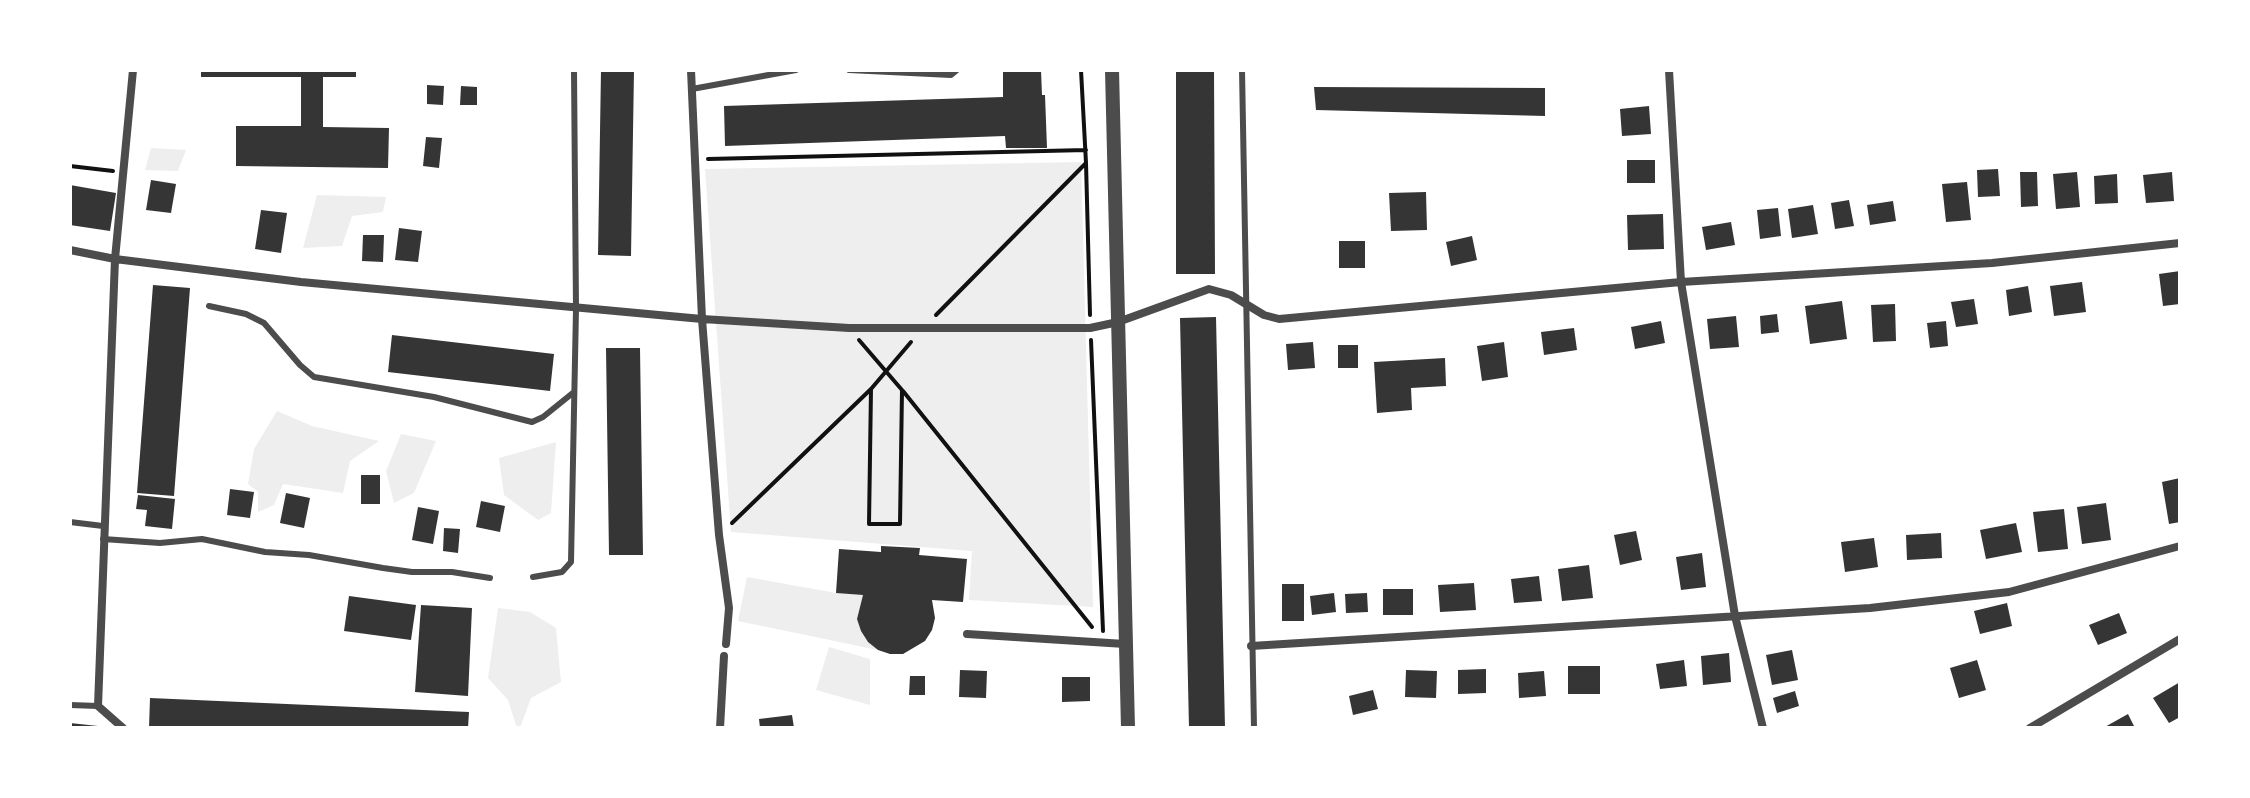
<!DOCTYPE html>
<style>
body{margin:0}
#map{position:relative;width:2250px;height:798px;overflow:hidden;background:#fff;font-family:"Open Sans",sans-serif}
canvas{display:block}
.frame{position:absolute;inset:0;border:72px solid #fff;pointer-events:none}
</style>
<div id="map">
<canvas width="2250" height="798"></canvas>
<div class="frame"></div>
</div>
<script>
const context = document.querySelector('canvas').getContext('2d');
context.lineJoin = 'round';
function fillPath(path, color) { context.fillStyle = color; context.fill(path, 'evenodd'); }
const poly = rows => new Path2D(rows.map(r => 'M' + r).join(''));
function stroke(path, color, width, dash) { context.strokeStyle = color; context.lineWidth = width; context.lineCap = dash ? 'butt' : 'round'; context.setLineDash(dash || []); context.stroke(path); }
const green = poly([
 [151,148,186,150,178,171,145,170],
 [1081,162,1093,607,969,600,972,551,731,532,705,169],
 [317,195,386,197,383,212,352,216,342,246,303,248],
 [277,411,312,426,379,441,350,461,343,493,283,484,274,505,258,512,258,492,248,484,254,449],
 [401,434,436,441,414,493,394,503,386,471],
 [556,442,551,513,538,520,504,495,499,458],
 [747,577,836,593,863,595,857,619,861,631,868,642,878,650,738,621],
 [498,608,530,612,556,628,561,682,531,698,520,728,517,728,508,700,488,678],
 [829,647,870,659,870,705,816,690]
]);
const building = poly([
 [201,70,356,70,356,77,323,77,323,127,389,128,388,168,236,166,236,126,301,126,301,77,201,77],
 [601,70,634,70,631,256,598,255],
 [1003,70,1041,70,1042,95,1045,95,1047,148,1006,148,1005,136,725,146,724,106,1003,97],
 [1176,70,1214,70,1215,274,1176,274],
 [427,85,444,86,443,105,427,104],
 [461,86,477,87,477,105,460,105],
 [1314,87,1545,88,1545,116,1316,110],
 [1649,106,1651,134,1622,136,1620,109],
 [426,137,442,138,439,168,423,166],
 [1627,160,1655,160,1655,183,1627,183],
 [1998,169,2000,196,1978,197,1977,170],
 [2020,172,2037,172,2038,206,2021,207],
 [2077,172,2080,207,2056,209,2053,174],
 [2172,172,2174,201,2146,203,2143,175],
 [2117,174,2118,203,2095,204,2094,176],
 [151,180,176,184,171,213,146,210],
 [1967,182,1971,220,1946,222,1942,184],
 [70,185,116,193,110,231,70,225],
 [1426,192,1427,230,1391,231,1389,193],
 [1849,200,1854,226,1835,229,1831,203],
 [1893,201,1896,221,1870,225,1867,205],
 [1813,205,1818,234,1792,238,1788,209],
 [1778,208,1781,236,1760,239,1757,210],
 [261,210,287,213,281,253,255,249],
 [1663,214,1664,249,1628,250,1627,215],
 [1731,222,1735,245,1706,250,1702,227],
 [399,228,422,231,418,262,395,260],
 [363,235,384,235,383,262,362,261],
 [1472,236,1477,260,1451,266,1446,242],
 [1339,241,1365,241,1365,268,1339,268],
 [2180,271,2180,304,2163,306,2159,274],
 [2082,282,2086,312,2054,316,2050,286],
 [153,285,190,288,174,496,137,493],
 [2028,286,2032,312,2009,316,2006,290],
 [1974,299,1978,324,1956,327,1951,302],
 [1842,301,1847,339,1810,344,1805,306],
 [1895,304,1896,341,1873,342,1871,305],
 [1777,314,1779,332,1761,334,1760,316],
 [1736,316,1739,347,1710,349,1707,319],
 [1216,317,1225,728,1189,728,1180,318],
 [1661,321,1665,343,1635,349,1631,327],
 [1946,321,1948,346,1930,348,1927,323],
 [1574,328,1577,350,1544,355,1541,332],
 [392,335,554,354,550,391,388,372],
 [1313,342,1315,368,1288,370,1286,344],
 [1504,342,1508,377,1482,381,1477,346],
 [1338,345,1358,345,1358,368,1338,368],
 [606,348,640,348,643,555,609,555],
 [1445,358,1446,386,1411,388,1412,410,1377,413,1374,362],
 [361,475,380,475,380,504,361,504],
 [2180,478,2180,522,2169,524,2162,482],
 [230,489,254,492,250,518,227,515],
 [286,493,310,498,304,528,280,523],
 [138,495,175,499,172,529,145,526,147,510,136,509],
 [481,501,505,506,500,532,476,527],
 [2106,503,2111,540,2082,544,2077,507],
 [418,507,439,511,433,544,412,540],
 [2064,509,2068,549,2038,552,2033,512],
 [2016,523,2022,552,1986,559,1980,530],
 [444,528,460,529,458,553,443,551],
 [1636,531,1642,560,1620,565,1614,535],
 [1941,533,1942,558,1907,560,1906,535],
 [1874,538,1878,567,1845,572,1841,542],
 [881,546,920,548,919,555,967,559,963,602,932,600,935,618,932,630,925,641,903,654,890,654,878,650,868,642,861,631,857,619,863,595,836,593,839,549,881,552],
 [1702,553,1706,587,1681,590,1676,557],
 [1589,565,1593,598,1562,601,1558,569],
 [1539,576,1542,601,1514,603,1511,579],
 [1474,583,1476,610,1440,612,1438,585],
 [1282,584,1304,584,1304,621,1282,621],
 [1383,589,1413,589,1413,615,1383,615],
 [1334,593,1336,612,1312,615,1310,596],
 [1367,593,1368,612,1346,613,1345,594],
 [349,596,416,605,411,640,344,631],
 [2007,603,2012,626,1980,634,1974,611],
 [421,605,472,608,468,696,415,692],
 [2119,613,2127,633,2098,645,2089,625],
 [1792,650,1798,680,1772,685,1766,655],
 [1729,653,1731,682,1703,685,1701,656],
 [1684,660,1687,686,1660,689,1656,664],
 [1977,660,1986,690,1959,698,1950,668],
 [1568,666,1600,666,1600,694,1568,694],
 [1486,669,1486,693,1458,694,1458,670],
 [960,670,987,671,986,698,959,697],
 [1406,670,1437,671,1436,698,1405,697],
 [1544,671,1546,696,1519,698,1518,673],
 [910,676,925,676,925,695,909,695],
 [1062,677,1090,677,1090,701,1062,702],
 [2180,682,2180,717,2169,723,2153,698],
 [1373,690,1378,709,1353,715,1349,696],
 [1795,691,1799,706,1777,713,1773,698],
 [150,698,469,712,468,728,149,728],
 [2128,714,2135,728,2103,728],
 [792,715,794,728,760,728,759,719],
 [70,723,98,726,98,728,70,728]
]);
const path = poly([
 [1081,70,1086,163,1090,315],
 [708,159,1086,150],
 [70,166,113,171],
 [936,315,1086,163],
 [859,340,902,390,900,524,869,524,871,389],
 [1091,340,1103,631],
 [903,391,1092,627],
 [732,523,871,389,911,342]
]);
const service = poly([
 [849,70,951,75,957,70],
 [1242,70,1254,728],
 [692,89,796,70],
 [209,306,246,314,264,323,300,365,314,377,434,397,532,422,543,417,574,392],
 [70,522,103,526],
 [103,539,160,543,202,539,265,552,309,555,383,568,412,572,452,572,490,578],
 [533,577,562,572,571,562,576,309,574,70],
 [70,705,98,706]
]);
const minor = poly([
 [691,70,702,319,719,535,729,608,726,644],
 [1669,70,1681,282,1735,616,1763,728],
 [70,250,115,259,301,282,702,319,849,328,1090,328,1118,322,1209,289,1231,295,1264,315,1279,319,1681,282,1992,263,2180,243],
 [967,634,1125,644],
 [1251,646,1870,608,2009,592,2180,546],
 [123,728,98,706,115,259,133,70],
 [720,728,724,656],
 [2030,728,2180,639]
]);
const tertiary = poly([
 [1112,70,1128,728]
]);
fillPath(green, '#eee');
fillPath(building, '#353535');
stroke(path, '#111', 4);
stroke(service, '#4c4c4c', 6);
stroke(minor, '#4c4c4c', 8);
stroke(tertiary, '#4c4c4c', 14);
</script>
